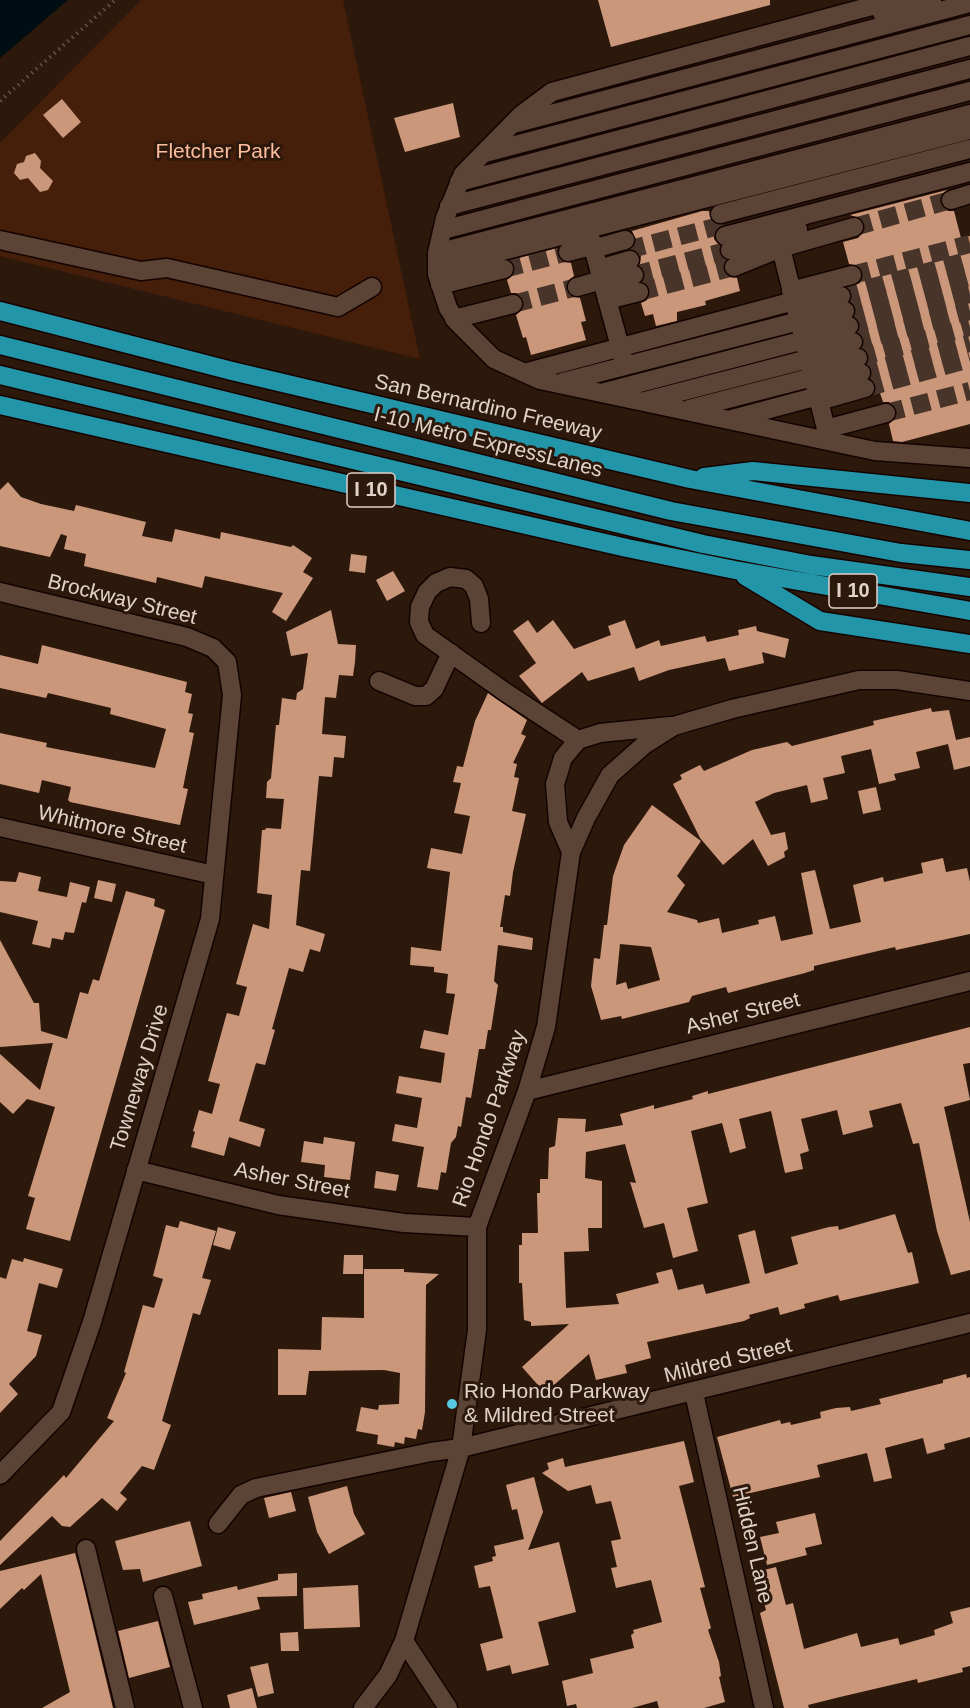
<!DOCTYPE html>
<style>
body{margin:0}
canvas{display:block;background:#2d180c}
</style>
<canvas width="970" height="1708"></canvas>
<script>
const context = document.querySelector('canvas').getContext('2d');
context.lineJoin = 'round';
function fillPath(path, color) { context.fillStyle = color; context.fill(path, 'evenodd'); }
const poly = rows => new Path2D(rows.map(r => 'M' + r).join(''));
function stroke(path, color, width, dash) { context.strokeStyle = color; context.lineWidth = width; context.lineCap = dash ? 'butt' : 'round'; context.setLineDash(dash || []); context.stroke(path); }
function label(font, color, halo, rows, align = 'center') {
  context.font = font + ' Arial,sans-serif'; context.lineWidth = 6; context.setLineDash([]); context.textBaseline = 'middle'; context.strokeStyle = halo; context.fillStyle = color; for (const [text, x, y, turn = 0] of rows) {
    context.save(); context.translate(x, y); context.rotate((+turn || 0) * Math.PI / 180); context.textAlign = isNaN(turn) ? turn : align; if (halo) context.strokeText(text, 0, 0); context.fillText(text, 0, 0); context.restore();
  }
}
const green = poly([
 [141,0,343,0,420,359,0,256,0,143]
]);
const water = poly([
 [0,0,68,0,0,58]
]);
const building = poly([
 [598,0,770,0,770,5,611,47],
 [62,99,81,122,63,138,43,115],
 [453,103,460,137,405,152,394,118],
 [35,153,41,161,40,168,53,181,48,190,40,192,28,178,20,180,14,173,17,164,24,162,26,156],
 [947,190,940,197,941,204,948,211,954,211,961,238,970,236,970,424,902,442,893,441,889,424,897,416,897,410,889,402,883,402,880,393,874,394,876,386,870,379,872,371,867,364,869,355,862,348,864,339,858,332,860,324,854,317,856,308,850,302,852,294,848,288,860,283,863,273,860,267,849,264,843,242,858,238,865,230,862,219,850,215],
 [702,211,709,211,712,221,723,225,714,232,714,239,720,246,719,254,725,260,724,272,728,276,737,278,740,291,705,301,706,305,677,312,677,321,656,326,653,314,645,316,641,303,647,300,650,290,643,282,645,272,639,266,641,256,631,249,636,242,632,231],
 [557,248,560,259,571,263,574,276,569,280,566,289,570,295,580,298,586,321,581,322,586,340,531,355,526,337,523,338,516,315,524,308,524,301,517,293,511,293,507,280,515,272,511,260],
 [8,482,21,497,41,504,74,511,76,505,146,522,142,536,172,542,175,529,220,539,221,532,291,547,293,545,312,558,303,572,313,578,286,621,272,612,283,593,205,576,202,588,157,577,156,583,84,566,86,554,64,549,67,536,61,534,50,557,0,546,0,490],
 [351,554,367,556,365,573,349,571],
 [393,571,405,591,387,601,376,580],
 [331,610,338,644,356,645,355,662,353,676,339,675,336,698,325,697,322,734,346,736,344,758,334,757,332,777,319,776,310,871,301,870,296,925,325,934,320,952,310,949,303,972,289,968,272,1029,275,1030,265,1065,256,1063,239,1121,265,1129,260,1147,229,1137,224,1156,191,1147,195,1132,193,1131,199,1110,212,1114,220,1084,208,1081,226,1016,227,1013,239,1016,247,987,236,984,253,924,269,929,272,895,257,893,262,830,265,830,266,828,281,829,284,799,266,798,267,782,271,778,276,725,279,725,282,698,296,700,297,693,303,689,308,653,291,656,286,632],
 [528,620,537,633,553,620,574,649,611,635,608,626,625,620,636,649,659,640,661,646,705,636,707,642,739,635,738,630,756,626,757,631,789,639,785,658,762,652,764,663,729,671,725,658,669,670,639,681,634,667,588,681,582,672,542,703,519,676,536,663,513,631],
 [42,645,187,682,185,692,192,694,188,713,193,714,189,732,194,733,183,788,188,789,180,825,70,802,68,800,71,787,42,780,39,793,0,784,0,733,47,743,46,747,155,768,166,729,110,714,111,708,48,693,46,698,0,688,0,655,38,664],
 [488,693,527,720,521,734,526,736,513,763,517,764,514,777,519,778,512,811,526,814,513,872,510,896,505,895,500,927,503,927,503,932,533,938,532,950,498,945,494,981,498,985,491,1030,488,1030,485,1049,479,1049,471,1098,466,1097,461,1127,458,1126,456,1137,451,1143,446,1173,441,1172,438,1190,417,1187,424,1147,392,1141,395,1124,417,1128,422,1098,396,1093,399,1076,441,1083,445,1053,420,1048,424,1030,448,1035,455,994,446,993,448,974,434,972,434,967,410,965,411,947,441,951,450,872,427,868,431,848,462,854,470,816,454,813,461,783,453,782,457,766,463,767,475,721],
 [931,708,932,712,949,710,956,740,970,737,970,766,954,770,948,744,916,752,920,768,894,774,896,780,879,784,871,749,841,756,845,773,823,778,828,799,811,803,807,785,774,793,755,802,771,835,785,832,788,849,784,852,785,857,768,866,753,839,723,865,700,838,673,784,682,779,680,775,700,765,704,771,752,750,787,742,792,746,874,725,873,721],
 [876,787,881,810,863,814,858,791],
 [652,805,701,841,677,876,685,885,667,912,697,920,698,923,719,918,722,933,759,924,758,920,775,916,781,941,813,934,801,873,815,870,830,929,861,922,853,885,883,877,884,882,923,873,921,863,943,858,946,872,967,868,970,882,970,934,896,950,895,947,814,966,814,970,805,973,762,984,728,993,726,987,692,996,689,1002,622,1019,621,1016,601,1020,591,986,594,958,600,959,604,925,607,925,613,876,624,845],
 [620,944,651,947,660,980,628,989,626,982,616,985],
 [19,872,41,877,38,891,67,897,70,882,90,887,86,903,82,902,74,933,65,932,63,940,52,938,50,948,32,944,38,921,0,912,0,881,16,882],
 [98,880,116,884,112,902,94,898],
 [126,891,155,899,154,906,165,910,70,1241,26,1229,35,1198,28,1196,55,1107,27,1099,13,1114,0,1102,0,1054,40,1090,53,1043,0,1047,0,940,34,1003,39,1003,41,1031,67,1039,80,992,88,994,93,979,99,981],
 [970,1027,970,1063,963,1064,970,1100,944,1107,970,1222,970,1270,951,1275,937,1231,919,1143,913,1144,901,1103,869,1111,873,1127,843,1135,837,1110,801,1119,809,1151,800,1154,803,1169,785,1173,771,1111,739,1119,746,1148,730,1153,722,1123,691,1131,708,1203,687,1208,698,1251,673,1258,664,1223,644,1228,630,1182,636,1183,625,1144,586,1152,585,1178,602,1181,602,1228,588,1228,589,1251,564,1252,566,1308,619,1304,616,1294,659,1283,656,1273,672,1269,678,1290,703,1284,706,1294,750,1283,738,1235,755,1230,765,1274,798,1264,791,1237,829,1227,838,1226,839,1230,895,1214,908,1253,912,1252,919,1283,840,1301,838,1295,804,1304,805,1308,780,1315,778,1307,749,1315,750,1318,744,1321,647,1342,651,1358,625,1365,627,1373,596,1380,589,1354,545,1393,522,1367,569,1324,531,1326,531,1322,524,1320,522,1283,519,1283,519,1245,522,1245,522,1233,538,1233,537,1193,540,1193,540,1179,548,1179,549,1148,555,1146,558,1118,586,1119,585,1132,623,1125,620,1114,654,1105,654,1109,693,1099,692,1096,708,1091,708,1094],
 [324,1137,355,1142,350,1180,324,1177,325,1165,301,1162,304,1141,323,1144],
 [376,1171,399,1175,396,1191,374,1188],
 [180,1221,216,1231,202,1278,211,1280,200,1315,193,1313,162,1421,171,1425,154,1470,142,1466,120,1493,127,1499,117,1511,102,1498,70,1527,62,1526,52,1516,0,1565,0,1541,64,1475,66,1478,114,1421,107,1418,126,1373,124,1372,143,1305,154,1308,163,1279,153,1276,166,1225,178,1228],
 [218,1227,236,1232,230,1250,213,1245],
 [344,1255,363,1255,363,1274,343,1274],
 [24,1258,63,1269,57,1288,39,1283,27,1331,42,1335,36,1356,9,1384,18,1394,0,1413,0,1277,6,1279,12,1259,23,1262],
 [364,1269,404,1269,404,1272,439,1274,426,1285,425,1412,422,1430,418,1429,416,1439,405,1437,404,1444,395,1442,394,1447,377,1444,378,1435,356,1431,361,1407,378,1410,379,1405,399,1404,400,1373,384,1370,309,1371,306,1395,278,1395,278,1349,321,1350,322,1317,364,1318],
 [966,1374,967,1378,970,1377,970,1437,944,1444,945,1449,927,1454,923,1438,885,1448,892,1478,874,1482,867,1453,817,1465,820,1477,733,1497,717,1437,780,1420,781,1424,790,1422,791,1425,821,1418,820,1412,836,1408,850,1407,851,1411,881,1404,879,1399,943,1383,943,1380],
 [684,1441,694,1482,679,1486,705,1587,700,1588,711,1628,708,1630,719,1662,721,1676,719,1677,725,1702,704,1708,659,1708,657,1701,632,1708,577,1708,576,1704,567,1706,562,1681,593,1673,590,1659,634,1648,631,1635,634,1633,633,1630,662,1622,651,1580,616,1588,611,1568,617,1567,611,1541,621,1539,611,1501,596,1504,591,1485,568,1491,542,1473,549,1469,547,1463,563,1458,565,1467],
 [534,1477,543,1512,528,1550,559,1542,576,1612,538,1622,549,1665,512,1674,510,1665,487,1671,480,1644,503,1638,490,1586,479,1588,474,1566,493,1561,492,1557,496,1556,494,1546,524,1539,517,1509,512,1510,506,1485],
 [347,1486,354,1514,365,1534,329,1554,317,1532,308,1497],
 [291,1492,296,1511,269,1518,264,1498],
 [815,1513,822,1544,805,1548,807,1555,767,1565,760,1537,779,1533,776,1522],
 [190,1521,202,1566,143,1582,140,1569,123,1570,115,1541],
 [75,1553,80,1571,113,1708,42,1708,70,1692,41,1574,24,1590,22,1588,0,1609,0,1571],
 [776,1567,786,1605,793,1603,804,1649,857,1633,861,1647,898,1638,900,1645,935,1635,934,1630,953,1623,950,1612,970,1607,970,1666,962,1668,963,1672,918,1683,917,1679,840,1697,808,1705,809,1708,784,1708,760,1613,766,1610,756,1572],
 [297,1573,297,1596,257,1597,260,1609,194,1625,188,1602,203,1599,202,1594,237,1586,238,1590,278,1580,278,1574],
 [358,1585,360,1627,304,1629,303,1588],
 [158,1621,170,1667,129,1678,118,1631],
 [298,1632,299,1651,281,1651,280,1633],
 [268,1663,274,1693,258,1697,250,1667],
 [252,1688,257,1708,230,1708,227,1695]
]);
const minorTunnel = poly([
 [854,227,951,200],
 [627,250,723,225],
 [504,269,568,252],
 [634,275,730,250],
 [852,275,970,244],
 [639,292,734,267],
 [841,296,970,260],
 [513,304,577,287],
 [845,311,970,277],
 [849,326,970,294],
 [853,342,970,311],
 [858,358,970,327],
 [861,373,970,343],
 [865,388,970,359],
 [886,413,970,391]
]);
const path = poly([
 [0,101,115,0]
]);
const minor = poly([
 [894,0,552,92,521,115,463,174,445,218,437,253,437,274,448,308,457,322,494,359,540,380,875,451,970,458],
 [882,13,932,0],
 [517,123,970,3],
 [485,153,970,25],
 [459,182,970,46],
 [951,200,970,194],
 [449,206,970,69],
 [720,214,970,149],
 [588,229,623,358],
 [443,230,970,91],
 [725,236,970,172],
 [0,240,141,271,167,268,338,307,372,287],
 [781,248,829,441],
 [593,249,625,240],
 [730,250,798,229],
 [568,252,592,246],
 [437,253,970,114],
 [734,267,781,248,854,227],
 [437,268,970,130],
 [599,269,630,260],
 [603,284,634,275],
 [440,285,504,269],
 [577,287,602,280],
 [791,291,852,275],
 [607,300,639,292],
 [795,307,841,296],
 [454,319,513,304],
 [799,323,845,311],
 [803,338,849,326],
 [807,354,853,342],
 [811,369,858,358],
 [524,373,794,301],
 [563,382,799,321],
 [815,385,861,373],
 [605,392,804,340],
 [645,401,808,359],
 [819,401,865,388],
 [689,409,813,377],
 [732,419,818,396],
 [826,429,886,413],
 [0,592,187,637,213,648,227,662,232,695,210,919,92,1322,61,1412,0,1475],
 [481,623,479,599,474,586,466,579,450,577,436,583,427,592,420,607,419,622,425,635,505,692,578,740],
 [379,681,415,696,426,696,434,689,451,653],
 [0,827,214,875],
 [571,852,558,822,555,784,563,758,578,740,600,733,670,726],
 [527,1091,970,981],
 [136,1170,278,1205,404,1223,477,1227],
 [694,1393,764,1708],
 [218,1524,241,1495,256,1488,431,1452,461,1448,970,1323],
 [86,1549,125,1708],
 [163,1596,193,1708],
 [404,1641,448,1708],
 [363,1708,388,1675,404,1641,461,1448,477,1330,477,1227,527,1091,546,1027,571,852,586,818,610,775,644,745,674,726,732,709,859,680,897,680,970,691]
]);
const highway = poly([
 [0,311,232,371,690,479,970,531],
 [0,345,671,511,901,553,970,560],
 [0,375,703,544,811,565,970,587],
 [0,405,627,548,735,570,970,611],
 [704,477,753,471,970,493],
 [745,576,820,621,970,644]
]);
const markers = [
 [452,1404,6,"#56c9e0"]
];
const shields = [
 [371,490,48],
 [853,591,48]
];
const shieldNames = [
 ["I 10",371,490],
 ["I 10",853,591]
];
const parkNames = [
 ["Fletcher Park",218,152]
];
const streetNames = [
 ["San Bernardino Freeway",488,408,13],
 ["I-10 Metro ExpressLanes",488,443,14],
 ["Brockway Street",122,600,14],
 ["Whitmore Street",112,830,13],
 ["Asher Street",743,1014,-14],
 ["Towneway Drive",140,1078,-73],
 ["Rio Hondo Parkway",490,1119,-71],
 ["Asher Street",292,1181,11],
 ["Mildred Street",728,1361,-14],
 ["Hidden Lane",752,1545,77]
];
const poiNames = [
 ["Rio Hondo Parkway",464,1392],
 ["& Mildred Street",464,1416]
];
fillPath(green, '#451f09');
fillPath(water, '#000e13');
fillPath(building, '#cb977b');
stroke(minorTunnel, '#483428', 18, [18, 9]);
stroke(minor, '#140300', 21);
stroke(highway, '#140300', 21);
stroke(path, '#655247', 4, [1.5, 4.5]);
stroke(minor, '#5b4336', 18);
stroke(highway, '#2395a9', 18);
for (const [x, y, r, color] of markers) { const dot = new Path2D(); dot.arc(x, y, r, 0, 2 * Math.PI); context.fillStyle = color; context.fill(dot); stroke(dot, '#2d180c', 2); }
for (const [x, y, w] of shields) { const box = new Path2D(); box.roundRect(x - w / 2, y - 17, w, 34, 4.5); context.fillStyle = '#2d180c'; context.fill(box); stroke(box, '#e0d1c9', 1.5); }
label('bold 20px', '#e0d1c9', null, shieldNames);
label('21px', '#fcbe9e', '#2d180c', parkNames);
label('21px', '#e0d1c9', '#2d180c', streetNames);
label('21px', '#e0d1c9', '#2d180c', poiNames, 'left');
</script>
